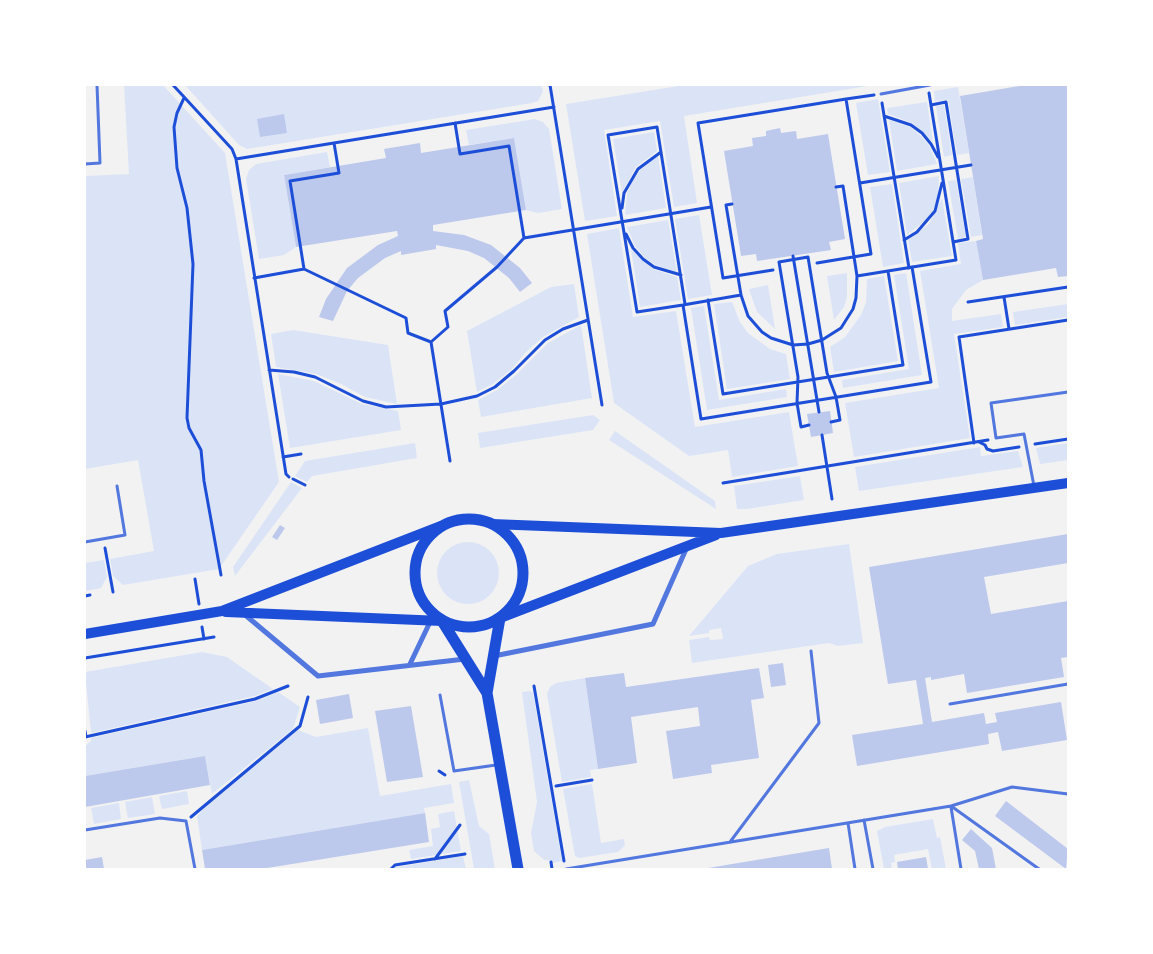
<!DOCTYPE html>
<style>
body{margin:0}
#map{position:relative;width:1153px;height:954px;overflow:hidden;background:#f2f2f2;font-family:Ubuntu,sans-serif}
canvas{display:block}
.frame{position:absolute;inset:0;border:86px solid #fff;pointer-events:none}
</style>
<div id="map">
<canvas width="1153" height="954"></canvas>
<div class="frame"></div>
</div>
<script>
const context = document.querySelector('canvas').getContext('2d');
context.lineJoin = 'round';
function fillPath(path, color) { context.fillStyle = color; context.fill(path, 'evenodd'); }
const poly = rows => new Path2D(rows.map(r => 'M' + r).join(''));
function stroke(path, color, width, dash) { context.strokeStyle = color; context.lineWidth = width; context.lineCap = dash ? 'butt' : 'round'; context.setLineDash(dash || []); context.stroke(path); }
const green = poly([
 [124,85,163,85,225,153,279,482,219,569,123,585,113,576,110,559,154,551,138,460,85,469,85,176,129,174],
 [185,85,541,85,543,91,538,101,532,103,247,149,239,145],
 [685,85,874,85,684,116,697,203,674,207,660,121,604,130,617,216,585,221,566,104],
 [958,87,969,153,957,155,948,100,935,101,934,91],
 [878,99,890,172,868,175,856,103],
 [927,102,933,142,912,123,888,114,887,108],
 [944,105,952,155,944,157,936,106],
 [535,119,543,122,549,129,562,209,538,213,526,210,514,138,469,145,466,130],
 [889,120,910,127,920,135,929,145,937,164,897,171],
 [654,132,657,151,636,167,622,193,613,139],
 [327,152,330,167,284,175,296,247,284,255,259,259,246,179,249,170,256,164],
 [658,156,666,208,625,215,627,194,632,181,640,170],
 [939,176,938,197,933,210,925,221,907,235,899,183],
 [973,177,982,235,971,237,961,179],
 [956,180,966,237,958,239,948,181],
 [892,184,904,263,883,267,870,187],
 [942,198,952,256,912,262,908,240,929,224],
 [699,215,712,295,688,299,675,219],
 [668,220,677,272,655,265,644,257,635,246,627,227],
 [619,228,633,317,676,311,695,427,789,412,798,466,732,477,728,450,689,456,614,403,587,234],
 [976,241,983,280,966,290,952,309,952,321,1001,314,1003,327,954,334,970,438,854,457,845,403,939,388,920,271,961,264,958,243],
 [631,249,653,269,677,277,681,300,640,307],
 [847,273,847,297,844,307,834,320,827,276],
 [906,273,922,375,843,388,842,380,909,369,894,275],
 [884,276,898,361,834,372,830,347,845,337,861,315,866,302,867,279],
 [574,284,579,317,543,337,525,353,512,369,493,384,477,392,467,331,551,287],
 [768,285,775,329,757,312,749,289],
 [732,302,740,322,748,333,770,349,786,354,790,379,727,389,714,304],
 [1068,304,1068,317,1015,325,1013,312],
 [704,306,719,400,786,389,787,397,707,410,691,308],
 [581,325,592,398,481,417,478,400,497,390,517,374,548,343],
 [293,330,388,345,397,404,365,397,341,384,316,374,276,367,271,334],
 [278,374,314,381,362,404,398,411,401,430,290,448],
 [593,415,600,420,593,430,480,448,478,433],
 [615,431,715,501,716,509,609,440],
 [415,443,417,458,312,476,307,482,295,476,305,461],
 [1068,443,1068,460,1040,464,1036,448],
 [980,447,981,456,1018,451,1023,467,859,491,855,467],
 [800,476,804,500,747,509,737,509,734,486],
 [291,482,302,488,235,576,233,567],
 '437 573a31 31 0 1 1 62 0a31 31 0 1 1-62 0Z',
 [849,544,863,643,838,646,829,643,692,663,689,640,709,637,710,640,723,639,721,628,709,630,709,633,689,636,748,566,777,554],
 [104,560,107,577,101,588,85,591,85,563],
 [202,652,227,657,273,689,255,696,91,733,85,672],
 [585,678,598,769,590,770,591,777,562,782,547,694,550,687,556,683],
 [530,691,533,693,562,861,552,863,552,861,544,860,534,851,531,833,537,802,522,692],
 [278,692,300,707,293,729,212,794,205,756,85,776,85,746,91,741,91,738,256,701],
 [368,728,380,796,451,784,454,803,424,808,425,813,202,850,197,816,213,799,298,730,316,737],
 [469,780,479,826,489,834,495,869,474,869,459,782],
 [592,784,601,843,624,839,625,845,618,852,579,858,575,856,563,789],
 [187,791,189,804,162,809,159,796],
 [152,797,155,814,128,818,125,802],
 [119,803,121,819,94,824,91,808],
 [454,811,461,851,411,859,409,850,433,846,431,829,440,827,438,814],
 [933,819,937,838,940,837,946,869,932,869,928,849,894,855,895,862,891,863,892,869,884,869,877,831,885,827],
 [463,856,466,869,392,869,393,868]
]);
const building = poly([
 [1025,85,1068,85,1068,276,1058,277,1056,268,983,280,976,241,983,239,960,96],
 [284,114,287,133,260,137,257,119],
 [780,128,781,133,796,131,797,139,828,134,845,239,829,242,831,250,757,261,756,254,741,256,724,151,753,146,752,138,766,136,766,131],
 [514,138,526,210,433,225,433,231,464,235,491,245,520,268,532,283,520,292,509,278,484,258,468,251,436,245,436,249,401,255,401,251,385,258,358,278,347,291,333,321,319,317,326,299,347,268,378,245,398,236,397,231,296,247,284,175,386,158,384,149,420,143,421,153],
 [830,411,833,433,811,437,807,414],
 [280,525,285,528,277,540,272,537],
 [1068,534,1068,563,984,577,991,614,1068,601,1068,657,1061,658,1064,677,967,693,964,674,931,680,931,677,925,678,932,722,984,713,986,724,997,722,995,713,1061,702,1067,740,1002,751,998,732,988,734,989,744,857,766,852,735,923,724,916,680,888,684,869,567],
 [783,663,786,685,771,687,768,665],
 [759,668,764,698,751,700,759,758,711,765,712,773,673,779,666,731,700,726,698,707,631,717,637,763,598,769,585,678,624,673,626,687],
 [349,694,353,718,320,724,316,700],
 [411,706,423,777,387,782,375,711],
 [205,756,210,785,85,807,85,776],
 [1006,801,1068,849,1066,869,995,816],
 [425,813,429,842,261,869,205,869,202,850],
 [971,829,992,848,996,869,979,869,975,851,962,840],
 [829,848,832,869,708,869,708,868],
 [102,857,104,869,85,869,85,860],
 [926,857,928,869,898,869,897,862]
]);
const path = poly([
 [173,85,232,149,236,159,286,474,289,477],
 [550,85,602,405],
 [184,98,177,113,174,127,177,168,187,208,193,264,187,418,189,428,201,450,204,481,221,575],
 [846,99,874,95],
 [882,103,909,268],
 [931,105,946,102,968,239,953,242],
 [884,116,911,125,922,133,931,144,938,157],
 [455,123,460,154,509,146,524,238],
 [236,159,554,107],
 [860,183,971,165],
 [732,204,726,205,741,295,748,316,762,332,771,338,793,345,808,344,822,340,841,328,853,309,856,298,857,276,843,186,836,187],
 [622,208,624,193,638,169,661,152],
 [626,234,633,248,643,259,654,267,681,275],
 [904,240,917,232,935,211,942,183],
 [793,256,819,412],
 [304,269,290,181,339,173,334,143],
 [773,270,723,278,698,123,846,99,871,254,817,263],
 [857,276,956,260,929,93],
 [254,278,304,269,406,318,408,333,431,342],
 [1004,297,1009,329],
 [708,300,723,394,903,365,888,271],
 [968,302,1068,287],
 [685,304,657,127,608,135,637,312,683,305,741,295],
 [683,305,701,419,931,382,912,267],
 [431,342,448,327,445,311,497,267,524,238,711,207],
 [431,342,450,461],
 [269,370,294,372,315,377,363,401,386,407,441,404,477,396,495,387,514,371,545,340,563,329,588,320],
 [809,425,801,427,797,403,798,377,779,262,808,257,827,373,836,397,840,420,831,422],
 [822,435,832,499],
 [979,442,985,445,987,449,993,451,1019,447],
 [974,443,959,337,1068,320],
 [1035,444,1068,439],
 [283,457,301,454],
 [293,479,305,485],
 [723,483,988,440],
 [105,548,113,592],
 [195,579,199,604],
 [85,596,90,595],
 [202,627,204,639],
 [85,658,214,637],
 [534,686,564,861],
 [85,731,86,737],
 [85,737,255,699,288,686],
 [439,771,445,775],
 [556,786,592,780],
 [191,817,300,726,308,697],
 [435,859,460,825],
 [551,862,552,869],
 [391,869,395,865,465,854]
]);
const service = poly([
 [881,94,930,85],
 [85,164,100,163,97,85],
 [1034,486,1024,434,996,438,991,403,1068,392],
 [85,542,125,535,117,486],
 [440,695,454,771,496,765],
 [950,704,1068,684],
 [951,806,1039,869],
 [951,807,961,869],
 [864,820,873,869],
 [848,823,855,869],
 [85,830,160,818,186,821,195,869],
 [730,842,819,723,811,651],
 [566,869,951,806,1012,787,1068,794]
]);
const minor = poly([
 [244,614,318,676,465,659],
 [494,656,653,624,687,547],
 [410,664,431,620]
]);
const secondary = poly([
 [492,524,721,533,1068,483],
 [226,612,442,621],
 [500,618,716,535],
 [85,634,222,611,441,526]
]);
const primary = poly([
 '415 573a54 54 0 1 1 108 0a54 54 0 1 1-108 0Z',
 [500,618,487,693,518,869],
 [442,621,487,693]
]);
fillPath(green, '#dbe4f7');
fillPath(building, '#bdc9ec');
stroke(path, '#1d4ed8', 3);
stroke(service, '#5277de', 3);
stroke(minor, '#5277de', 5);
stroke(secondary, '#1d4ed8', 10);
stroke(primary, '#1d4ed8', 11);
</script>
